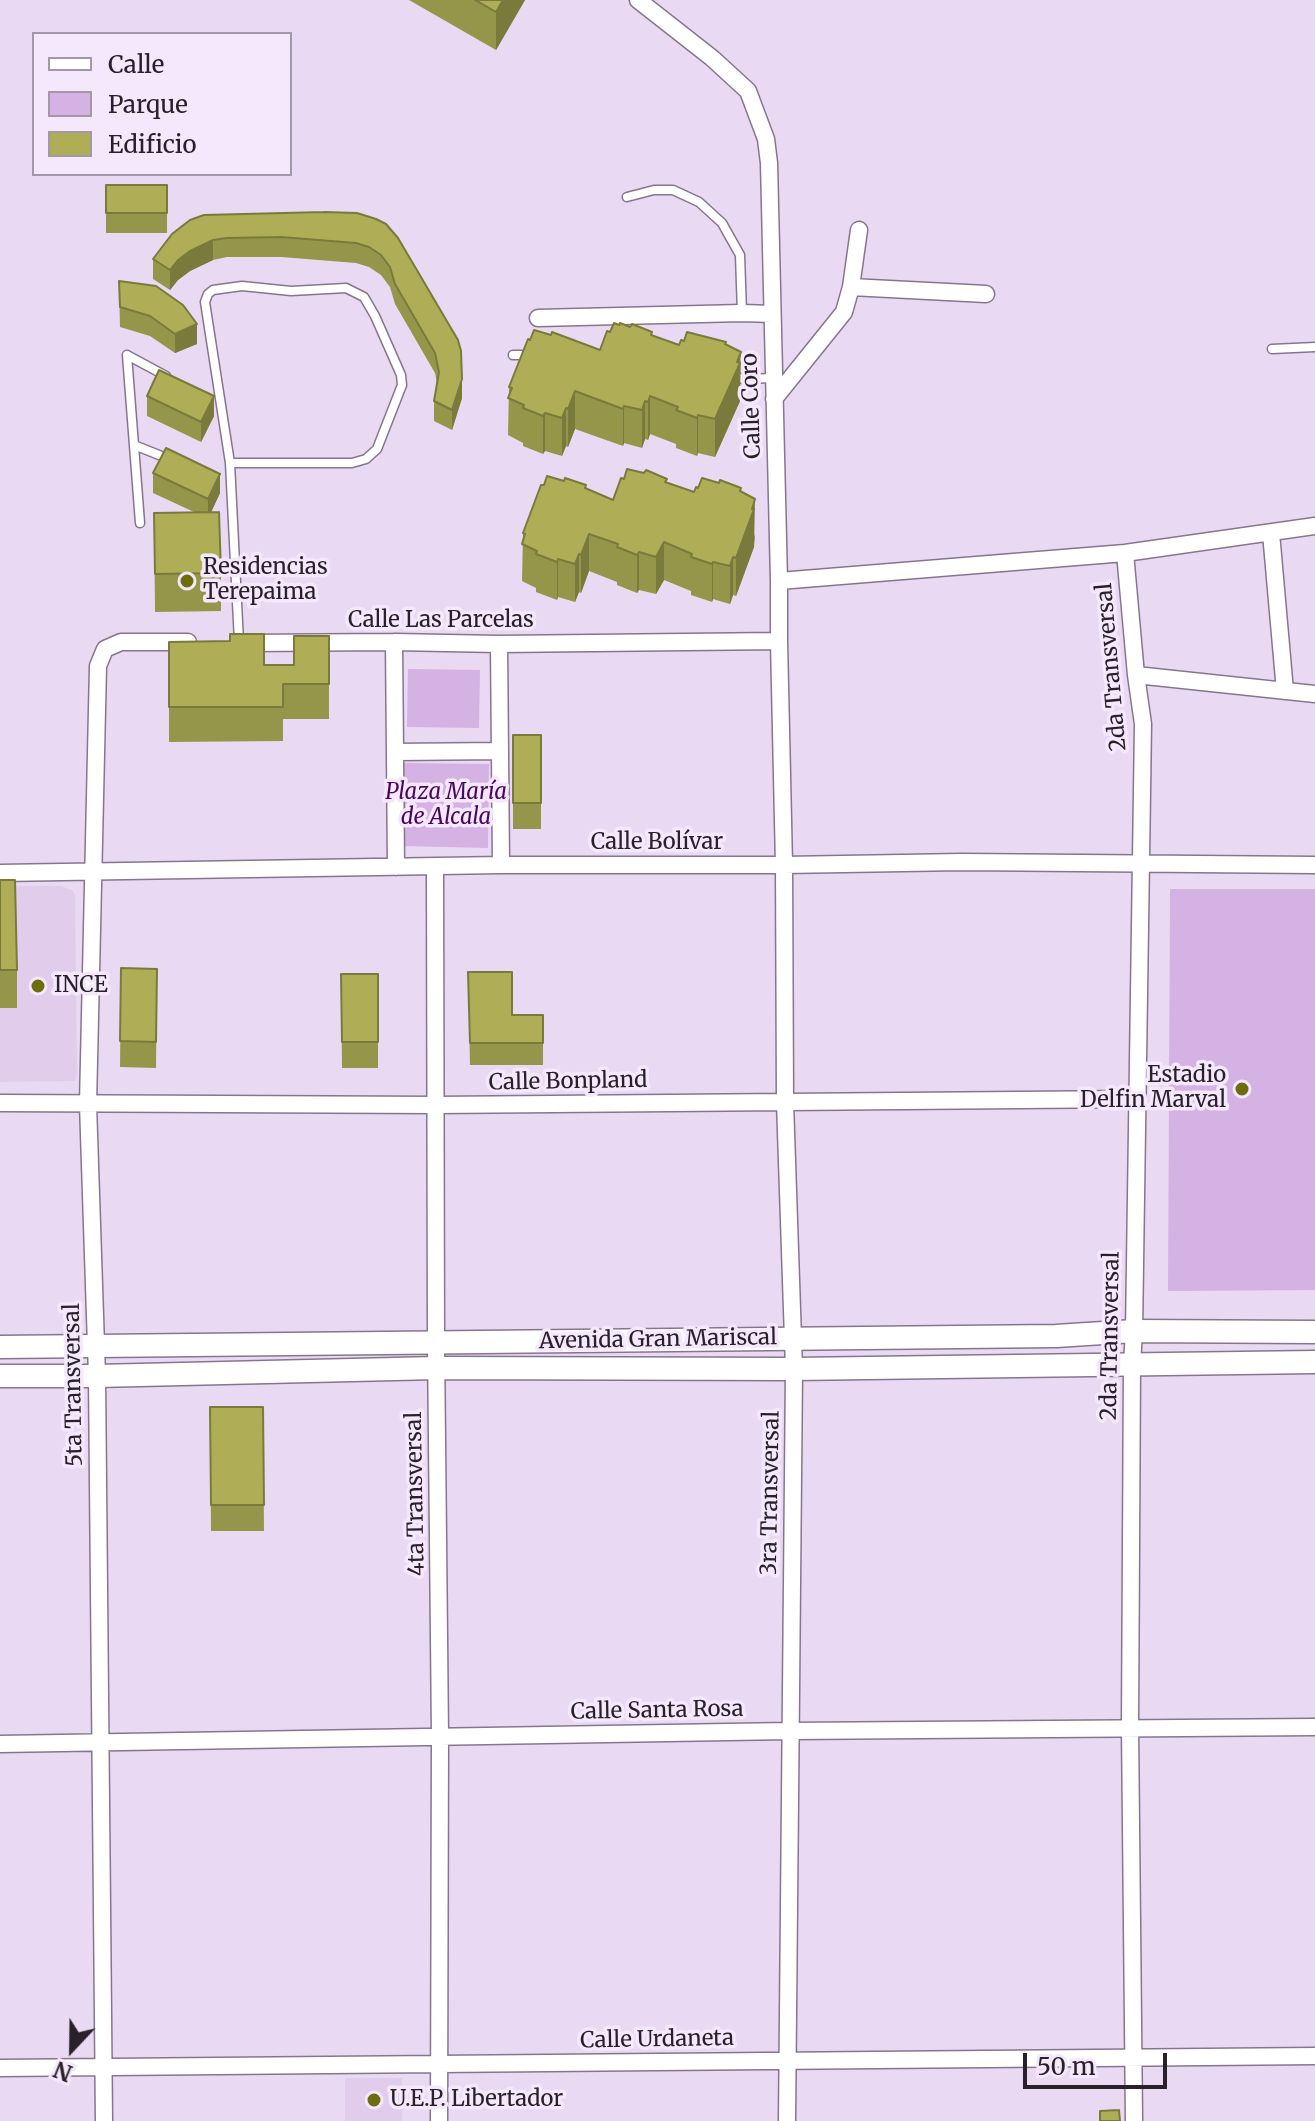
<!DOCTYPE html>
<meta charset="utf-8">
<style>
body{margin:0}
#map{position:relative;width:1315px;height:2121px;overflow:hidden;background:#ead9f2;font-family:Merriweather,serif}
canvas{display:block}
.legend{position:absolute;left:32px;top:32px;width:260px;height:144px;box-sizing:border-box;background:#f5e7fc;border:2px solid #a398a8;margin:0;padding:10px 14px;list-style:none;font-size:24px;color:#28212a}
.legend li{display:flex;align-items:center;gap:16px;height:40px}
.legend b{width:40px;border:2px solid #a398a8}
.north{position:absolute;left:32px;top:2009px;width:80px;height:80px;-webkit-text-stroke:6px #f5e7fc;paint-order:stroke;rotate:202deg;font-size:22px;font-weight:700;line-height:32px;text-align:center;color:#28212a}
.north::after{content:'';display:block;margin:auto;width:28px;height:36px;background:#28212a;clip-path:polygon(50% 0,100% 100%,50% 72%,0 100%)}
.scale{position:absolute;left:1023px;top:2053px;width:144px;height:36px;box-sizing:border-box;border:4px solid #28212a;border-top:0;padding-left:10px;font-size:24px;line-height:28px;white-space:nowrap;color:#28212a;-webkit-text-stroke:6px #f5e7fc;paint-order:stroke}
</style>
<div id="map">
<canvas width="1315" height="2121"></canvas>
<ul class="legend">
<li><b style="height:10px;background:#fff"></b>Calle</li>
<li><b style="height:22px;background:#d4b2e3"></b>Parque</li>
<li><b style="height:22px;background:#afae57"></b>Edificio</li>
</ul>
<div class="north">N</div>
<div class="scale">50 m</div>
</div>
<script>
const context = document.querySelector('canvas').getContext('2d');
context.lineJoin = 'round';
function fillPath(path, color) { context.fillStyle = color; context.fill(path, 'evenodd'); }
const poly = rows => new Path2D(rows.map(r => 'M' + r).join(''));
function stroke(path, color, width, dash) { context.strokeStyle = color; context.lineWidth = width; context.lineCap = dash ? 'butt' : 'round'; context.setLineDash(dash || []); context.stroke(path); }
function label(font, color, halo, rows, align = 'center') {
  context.font = font + ' Merriweather,serif'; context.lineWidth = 7; context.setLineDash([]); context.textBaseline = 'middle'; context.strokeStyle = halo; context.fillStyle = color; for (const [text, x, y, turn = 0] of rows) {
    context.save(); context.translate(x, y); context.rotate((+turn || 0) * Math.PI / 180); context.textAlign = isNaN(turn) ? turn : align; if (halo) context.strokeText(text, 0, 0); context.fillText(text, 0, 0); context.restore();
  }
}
const built = poly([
 [0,886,60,886,72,890,75,895,77,1075,75,1081,0,1082],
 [345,2078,402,2078,402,2121,345,2121]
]);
const green = poly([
 [408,669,480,670,479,728,407,727],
 [403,763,489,764,488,848,402,846],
 [1170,889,1315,889,1315,1290,1168,1291]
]);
const lane = poly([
 [627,197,654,190,673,190,699,202,722,223,740,255,742,313],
 [1272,349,1315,347],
 [127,355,140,523],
 [127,355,166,376],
 [513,355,529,355],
 [731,375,743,379,774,378],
 [134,445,169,459],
 [230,463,352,463,366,459,377,449,402,385,401,375,375,316,364,297,346,288,291,291,242,286,213,290,208,294,205,302,230,463,239,642]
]);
const street = poly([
 [638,0,712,58,748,91,766,139,769,163,779,581,779,641,784,865,785,1102,794,1369,787,2121],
 [851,287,986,294],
 [538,318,742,313,772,314],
 [774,399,844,312,851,287,859,230],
 [1271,533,1285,691],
 [1125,553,1136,675,1143,724,1134,1331,1132,1364,1130,1727,1134,2121],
 [779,581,1125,553,1315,526],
 [394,642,396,867],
 [244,643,394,642,499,644,779,641],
 [499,644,501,865],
 [1136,675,1315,694],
 [396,752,500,751],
 [435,867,436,1343,440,1736,439,2121],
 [0,873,501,865,784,865,962,862,1315,865],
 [0,1103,436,1105,1136,1099],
 [0,1744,789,1731,1315,1727],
 [0,2068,1315,2056],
 [104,2121,97,1376,88,1104,98,666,105,649,121,642,188,642]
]);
const secondary = poly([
 [0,1347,1056,1336,1134,1331,1315,1332],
 [0,1376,97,1376,437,1368,794,1369,1315,1362]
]);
const wall = poly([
 [409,0,525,0,496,50],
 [106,185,167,185,167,233,106,233],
 [376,219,462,398,452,430,434,421,434,401,437,383,435,373,395,304,390,287,381,275,369,267,356,263,281,257,227,257,213,260,190,271,178,280,170,290,153,279,153,259,172,234],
 [119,281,197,344,175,353,150,336,120,327],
 [610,332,652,335,679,345,684,341,726,345,741,390,740,401,715,457,698,453,697,456,676,448,676,444,650,434,648,440,645,439,642,448,624,443,623,446,575,429,568,447,566,446,562,456,545,451,543,454,523,446,523,443,508,435,509,387,600,350],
 [147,396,214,416,201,442,147,416],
 [153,473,220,493,211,512,221,573,221,611,155,612,154,513,194,512,153,493],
 [624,479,667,482,694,492,741,491,755,537,754,547,736,596,733,595,730,604,713,599,712,602,691,595,691,591,664,580,656,594,639,590,637,593,617,585,617,582,589,571,581,593,579,592,575,602,558,597,557,600,536,592,536,588,522,581,523,533,586,489,613,500],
 [329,636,329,719,283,719,283,741,169,742,169,642,264,665,294,665],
 [513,735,541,735,541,829,513,829],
 [0,880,17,970,17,1008,0,1008],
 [121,968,157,969,156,1068,120,1067],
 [468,972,512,1015,543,1015,543,1065,470,1065],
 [341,974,378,974,378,1068,342,1068],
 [210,1407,263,1407,264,1531,211,1531]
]);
const shadedWall = poly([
 [503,0,525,0,496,50,496,12],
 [213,240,213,260,190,271,178,280,170,290,170,270,178,260,190,251],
 [197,324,197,344,175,353,175,334],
 [741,352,740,401,715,457,715,419],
 [462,379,462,398,452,430,452,410],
 [575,391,575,429,568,447,568,409],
 [214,396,214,416,201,442,201,422],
 [650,396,650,434,648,440,648,402],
 [645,401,645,439,642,448,642,410],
 [624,406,624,443,623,446,623,409],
 [566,408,566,446,562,456,562,418],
 [545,413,545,451,543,454,543,416],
 [698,415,698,453,697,456,697,418],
 [220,474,220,493,208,519,208,499],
 [755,499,754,547,736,596,736,558],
 [589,534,589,571,581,593,581,555],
 [664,542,664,580,656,594,656,557],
 [639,552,639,590,637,593,637,555],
 [579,554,579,592,575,602,575,564],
 [733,557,733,595,730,604,730,566],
 [558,559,558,597,557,600,557,562],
 [713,562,713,599,712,602,712,564]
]);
const building = poly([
 [475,0,503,0,496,12,475,0],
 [106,185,167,185,167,213,106,213,106,185],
 [324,212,357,213,376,219,386,224,398,238,458,340,461,351,462,379,452,410,434,401,439,372,435,353,395,284,390,267,381,255,369,247,356,243,281,237,227,238,213,240,190,251,178,260,170,270,153,259,172,234,190,220,204,215,324,212],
 [119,281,156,286,183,305,197,324,175,334,150,316,120,307,119,281],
 [614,323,619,325,620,323,630,327,632,324,652,332,651,335,679,345,681,340,684,341,687,332,726,342,725,344,741,352,737,362,740,363,715,419,698,415,697,418,676,410,678,407,650,396,648,402,645,401,642,410,624,406,623,409,575,391,568,409,566,408,562,418,545,413,543,416,523,408,524,405,508,398,512,388,509,387,528,339,530,340,534,330,551,335,552,332,600,350,607,331,610,332,614,323],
 [159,370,214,396,201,422,147,396,159,370],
 [166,448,220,474,208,499,153,473,166,448],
 [627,469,644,473,646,470,667,479,665,482,694,492,696,487,698,488,702,478,719,483,720,480,741,488,740,491,755,499,752,509,754,509,736,558,733,557,730,566,713,562,712,564,691,557,692,554,664,542,656,557,639,552,637,555,617,547,618,544,589,534,581,555,579,554,575,564,558,559,557,562,536,554,537,551,522,544,525,534,523,533,541,485,544,485,547,476,564,481,565,478,586,485,585,488,613,500,621,478,624,479,627,469],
 [219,512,221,573,155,574,154,513,219,512],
 [230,634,264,634,264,665,294,665,294,636,329,636,329,684,283,684,283,707,169,707,169,642,230,641,230,634],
 [513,735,541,735,541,803,513,803,513,735],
 [0,880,15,880,17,970,0,970,0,880],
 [121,968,157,969,156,1042,120,1041,121,968],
 [468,972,512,972,512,1015,543,1015,543,1043,470,1043,468,972],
 [341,974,378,974,378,1042,342,1042,341,974],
 [210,1407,263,1407,264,1505,211,1505,210,1407],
 [1119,2110,1120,2121,1100,2121,1100,2111,1119,2110]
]);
const markers = [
 [187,581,8,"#6e6d0d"],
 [38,986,8,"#6e6d0d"],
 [1242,1089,8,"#6e6d0d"],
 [374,2100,8,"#6e6d0d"]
];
const streetNames = [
 ["Calle Coro",752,406,-92],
 ["Calle Las Parcelas",441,621],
 ["2da Transversal",1112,667,-95],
 ["Calle Bolívar",657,843],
 ["Calle Bonpland",568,1082,-1],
 ["2da Transversal",1111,1336,-89],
 ["Avenida Gran Mariscal",658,1340,-1],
 ["5ta Transversal",74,1385,-91],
 ["3ra Transversal",771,1493,-89],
 ["4ta Transversal",416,1494,-91],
 ["Calle Santa Rosa",657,1711,-1],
 ["Calle Urdaneta",657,2040,-1]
];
const poiNames = [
 ["Residencias",203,568],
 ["Terepaima",203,593],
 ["INCE",54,986],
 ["Estadio",1226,1076,"right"],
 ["Delfin Marval",1226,1101,"right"],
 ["U.E.P. Libertador",390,2100]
];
const parkNames = [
 ["Plaza María",446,793],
 ["de Alcala",446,818]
];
fillPath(built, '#e1cceb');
fillPath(green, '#d4b2e3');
stroke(lane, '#86768d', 11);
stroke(street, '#86768d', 19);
stroke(secondary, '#86768d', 25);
stroke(lane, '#fff', 8);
stroke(street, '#fff', 16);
stroke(secondary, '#fff', 22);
fillPath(wall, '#96964b');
fillPath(shadedWall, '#7a7a3d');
fillPath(building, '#afae57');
stroke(building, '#7a7a3d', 2);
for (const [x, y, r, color] of markers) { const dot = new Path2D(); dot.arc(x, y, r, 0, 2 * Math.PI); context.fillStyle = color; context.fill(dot); stroke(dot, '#f5e7fc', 3); }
label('22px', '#28212a', '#f5e7fc', streetNames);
label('22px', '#28212a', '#f5e7fc', poiNames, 'left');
label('italic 22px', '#48075d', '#f5e7fc', parkNames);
</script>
